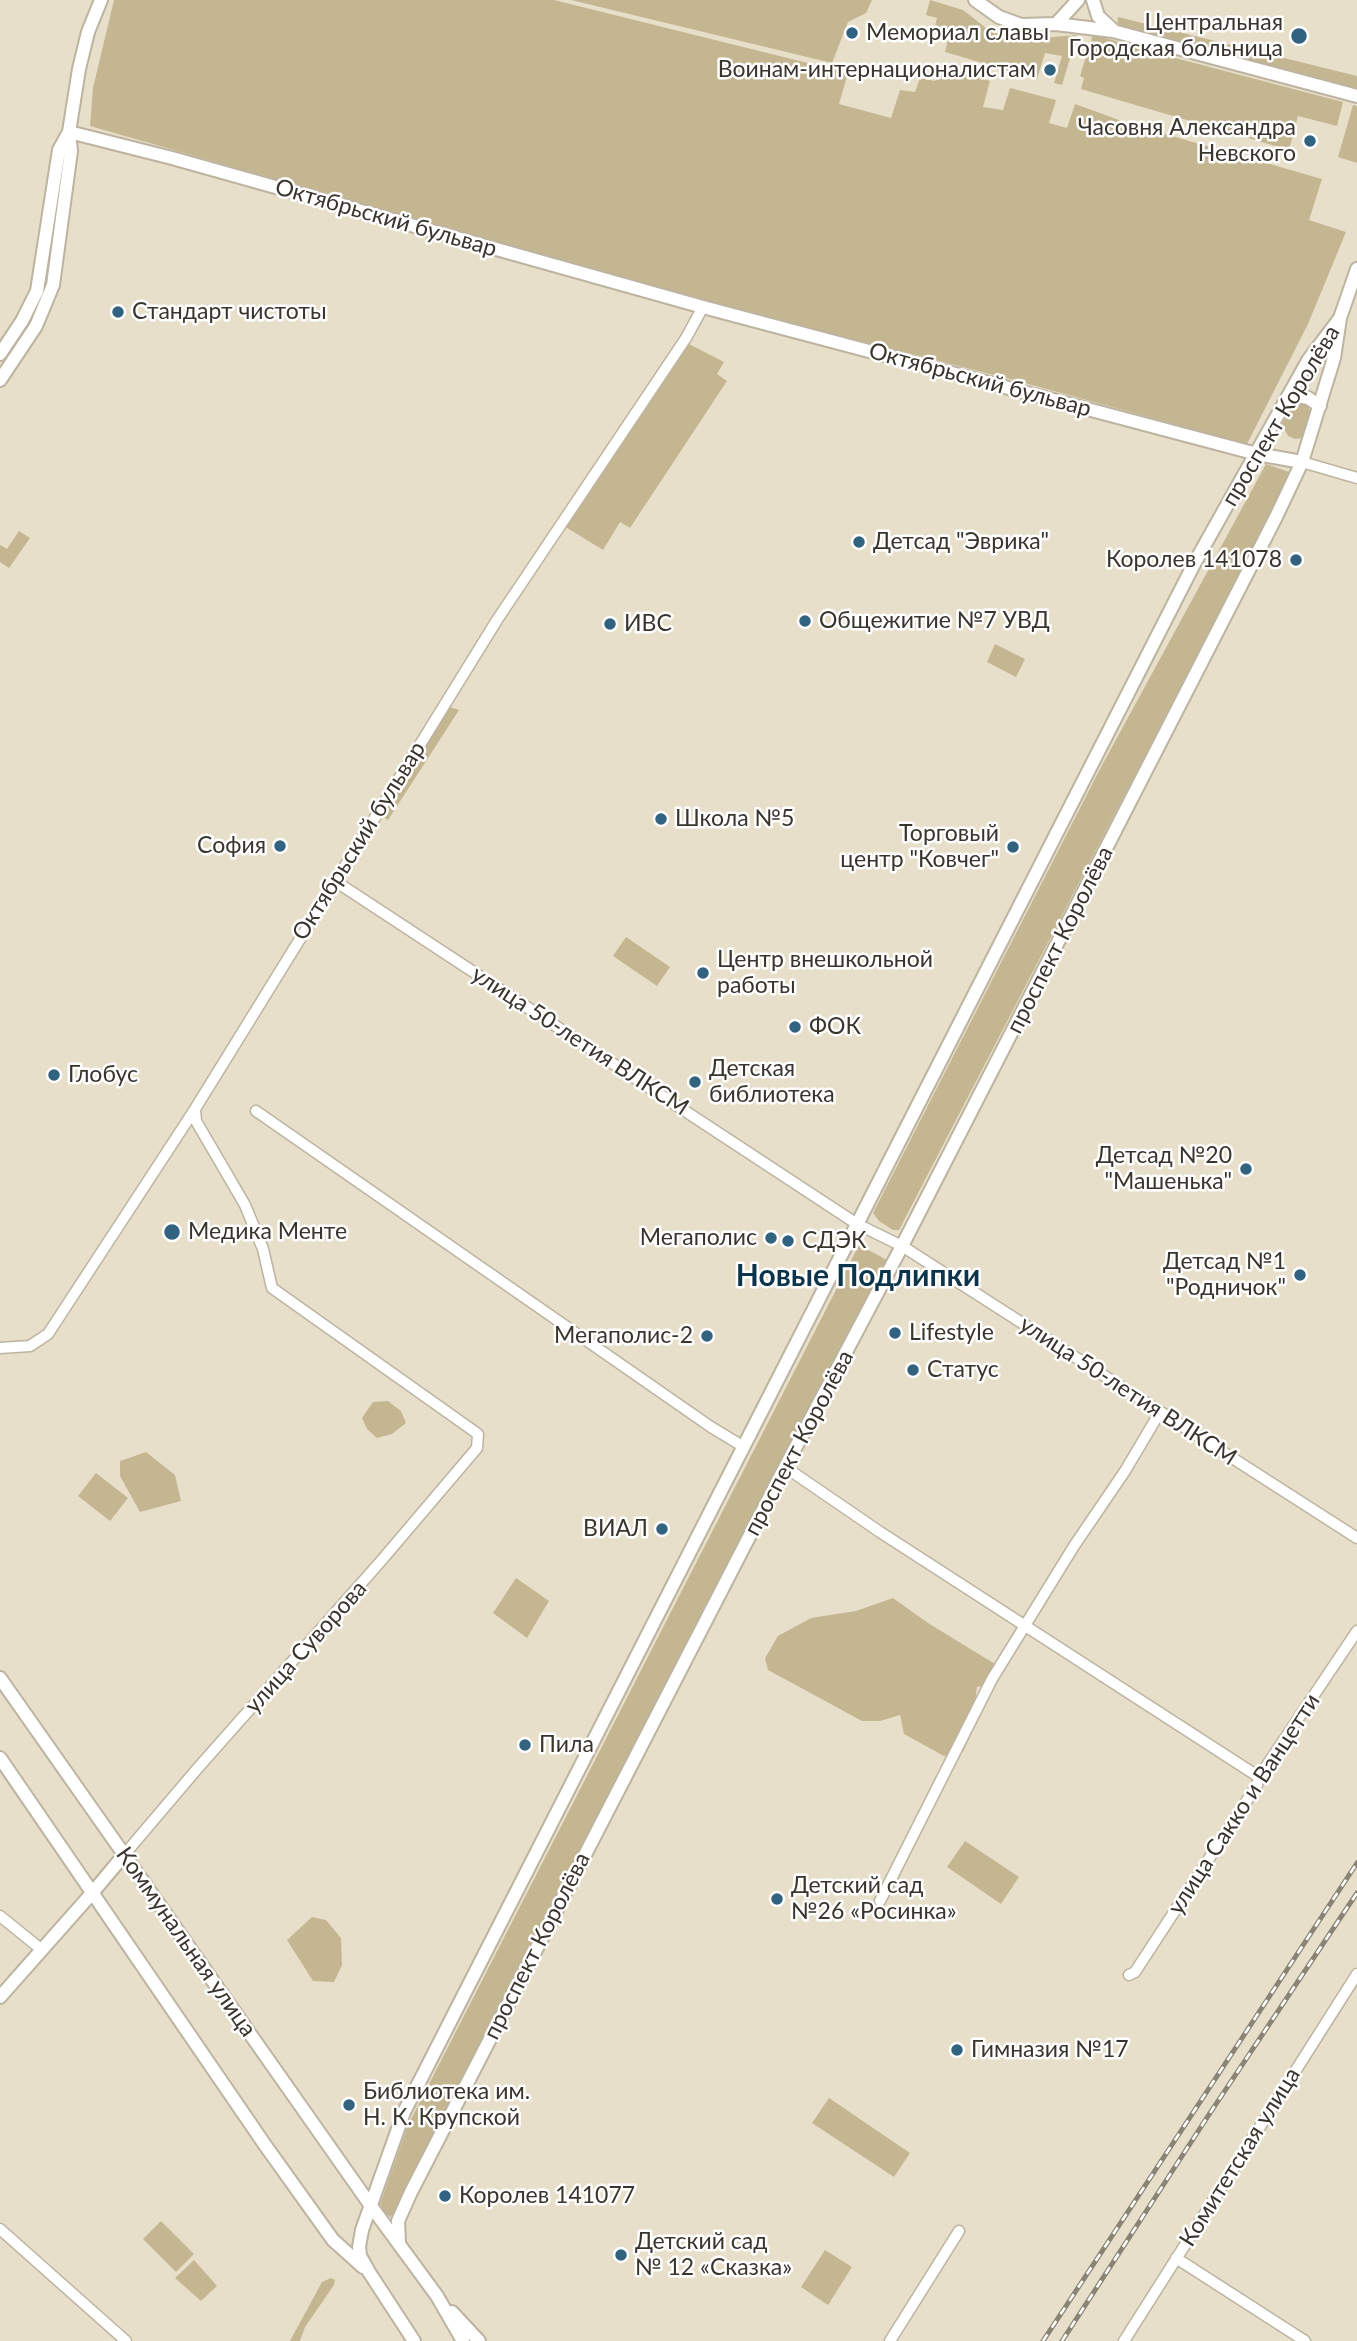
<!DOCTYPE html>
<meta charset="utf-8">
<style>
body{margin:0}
canvas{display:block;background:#e8dfca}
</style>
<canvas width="1357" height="2341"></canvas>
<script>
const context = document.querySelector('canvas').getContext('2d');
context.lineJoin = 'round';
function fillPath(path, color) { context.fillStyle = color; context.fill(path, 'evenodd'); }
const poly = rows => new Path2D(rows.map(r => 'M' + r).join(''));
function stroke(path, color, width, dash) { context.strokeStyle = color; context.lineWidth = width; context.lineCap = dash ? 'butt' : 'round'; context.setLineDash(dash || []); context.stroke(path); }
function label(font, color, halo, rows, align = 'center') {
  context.font = font + ' Lato,sans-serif'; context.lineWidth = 5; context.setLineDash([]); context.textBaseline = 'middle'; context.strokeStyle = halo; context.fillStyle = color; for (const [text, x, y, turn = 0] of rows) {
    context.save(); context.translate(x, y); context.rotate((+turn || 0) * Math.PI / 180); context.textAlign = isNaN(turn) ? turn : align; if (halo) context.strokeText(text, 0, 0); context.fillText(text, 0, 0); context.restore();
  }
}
const green = poly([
 [114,0,554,0,848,73,839,104,891,118,900,90,915,92,920,78,935,81,940,66,990,81,983,107,1003,110,1010,88,1056,100,1049,123,1067,128,1075,104,1130,124,1322,179,1309,220,1346,232,1308,324,1247,444,1021,382,662,290,90,126,93,88],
 [571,0,872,0,866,13,848,22,832,63],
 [930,0,963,10,990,31,1016,40,1077,35,1062,85,1054,83,1062,56,1045,53,1037,79,945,52,949,35,934,30,937,18,926,15],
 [1118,17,1357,76,1357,92,1117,28],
 [1093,34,1145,50,1343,102,1337,126,1298,116,1289,150,1081,89,1084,78,1080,76],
 [1353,105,1357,106,1357,163,1338,157],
 [687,343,724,362,717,374,727,381,630,528,620,522,603,550,564,526],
 [1303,401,1308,406,1311,414,1302,438,1295,439,1288,436,1282,424,1293,404],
 [1266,464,1289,472,1269,516,899,1230,893,1230,879,1221,873,1213,1100,769],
 [19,531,30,538,9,568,0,562,0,545,7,549],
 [995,644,1025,659,1016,677,987,662],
 [446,706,459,710,388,820,379,814],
 [626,937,670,967,657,986,613,956],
 [859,1245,887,1260,396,2211,390,2217,384,2212,380,2204,408,2125],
 [388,1401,401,1411,406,1423,392,1434,377,1438,367,1429,362,1418,373,1402],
 [146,1452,175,1475,181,1501,140,1512,120,1476,120,1461],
 [96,1473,128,1498,110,1521,78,1496],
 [516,1578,549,1601,527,1638,493,1613],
 [893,1598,928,1623,995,1664,998,1672,993,1683,977,1687,970,1735,963,1752,944,1756,904,1734,900,1715,880,1721,862,1721,768,1670,765,1658,778,1636,811,1618,856,1611],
 [965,1841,1019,1877,1001,1904,947,1867],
 [312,1917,326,1920,341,1938,342,1965,334,1982,313,1981,287,1940],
 [829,2098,910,2153,894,2177,812,2123],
 [161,2221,194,2254,176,2272,143,2239],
 [825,2250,852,2267,828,2305,801,2287],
 [194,2260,217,2286,201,2301,175,2278],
 [331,2278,335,2280,334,2285,305,2327,300,2341,290,2341,322,2282]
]);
const minor = poly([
 [1302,462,1357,478],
 [335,881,857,1224,902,1246,1357,1538],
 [256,1111,711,1427,744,1447],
 [0,1348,30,1346,48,1334,195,1109,497,620,686,338,703,307],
 [785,1467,880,1532,1259,1777],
 [124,1855,197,1769,381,1561,477,1448,478,1434,272,1288,263,1249,245,1205,196,1121,195,1110],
 [880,1901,992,1679,1074,1546,1125,1471,1160,1412],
 [0,1916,42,1950],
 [1129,1975,1135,1972,1257,1785,1259,1777,1357,1631],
 [0,2229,126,2341],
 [1176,2258,1305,2341],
 [890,2341,959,2231],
 [1124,2341,1357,1974]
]);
const tertiary = poly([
 [975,0,999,17,1021,25,1056,24,1113,31,1357,96],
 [1093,0,1098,16,1113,30],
 [1056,24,1078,0],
 [69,132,172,158,703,307,1257,454,1302,462],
 [1286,403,1298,396,1308,398,1320,406],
 [0,1997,93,1892]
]);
const secondary = poly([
 [0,354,22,321,37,291,59,150,69,132],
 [0,380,36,326,53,285,71,151,69,132,79,69,88,32,101,0],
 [0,1678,371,2206,437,2296,463,2341],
 [0,1758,265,2145,333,2240,363,2267],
 [93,1892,124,1855],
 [399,2242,398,2221,411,2192,782,1473,902,1246,1276,517,1302,462,1334,358,1340,318,1357,269],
 [452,2312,479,2341],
 [414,2341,369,2272,360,2256,359,2247,362,2230,404,2112,1194,564,1309,359,1340,318]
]);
const rail = poly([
 [1043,2341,1357,1863],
 [1062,2341,1208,2116,1357,1893]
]);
const markers = [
 [852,33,7,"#316381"],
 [1299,36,9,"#316381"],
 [1050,70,7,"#316381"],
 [1310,141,7,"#316381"],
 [118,312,7,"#316381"],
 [859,542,7,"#316381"],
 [1296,560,7,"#316381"],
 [805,621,7,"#316381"],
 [610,624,7,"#316381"],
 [661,819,7,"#316381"],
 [280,846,7,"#316381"],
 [1013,847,7,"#316381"],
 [703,973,7,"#316381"],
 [795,1027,7,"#316381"],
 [54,1075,7,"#316381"],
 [695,1082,7,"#316381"],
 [1246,1169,7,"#316381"],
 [172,1232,9,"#316381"],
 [771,1238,7,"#316381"],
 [788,1241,7,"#316381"],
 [1300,1275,7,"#316381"],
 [895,1333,7,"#316381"],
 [707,1336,7,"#316381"],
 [913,1370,7,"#316381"],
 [662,1529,7,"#316381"],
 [525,1745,7,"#316381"],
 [777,1899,7,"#316381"],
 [957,2050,7,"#316381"],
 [349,2105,7,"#316381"],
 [445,2196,7,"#316381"],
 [621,2255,7,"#316381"]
];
const poiNames = [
 ["Центральная",1283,23,"right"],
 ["Городская больница",1283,49,"right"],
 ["Мемориал славы",866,33],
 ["Воинам-интернационалистам",1036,70,"right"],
 ["Часовня Александра",1296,128,"right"],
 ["Невского",1296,154,"right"],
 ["Стандарт чистоты",132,312],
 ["Детсад \"Эврика\"",873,542],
 ["Королев 141078",1282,560,"right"],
 ["Общежитие №7 УВД",819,621],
 ["ИВС",624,624],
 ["Школа №5",675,819],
 ["Торговый",999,834,"right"],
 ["центр \"Ковчег\"",999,860,"right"],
 ["София",266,846,"right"],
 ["Центр внешкольной",717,960],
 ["работы",717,986],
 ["ФОК",809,1027],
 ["Детская",709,1069],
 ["библиотека",709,1095],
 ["Глобус",68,1075],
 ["Детсад №20",1232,1156,"right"],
 ["\"Машенька\"",1232,1182,"right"],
 ["Медика Менте",188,1232],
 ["Мегаполис",757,1238,"right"],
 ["СДЭК",802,1241],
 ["Детсад №1",1286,1262,"right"],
 ["\"Родничок\"",1286,1288,"right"],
 ["Lifestyle",909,1333],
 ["Мегаполис-2",693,1336,"right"],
 ["Статус",927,1370],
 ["ВИАЛ",648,1529,"right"],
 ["Пила",539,1745],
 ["Детский сад",791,1886],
 ["№26 «Росинка»",791,1912],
 ["Гимназия №17",971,2050],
 ["Библиотека им.",363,2092],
 ["Н. К. Крупской",363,2118],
 ["Королев 141077",459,2196],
 ["Детский сад",635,2242],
 ["№ 12 «Сказка»",635,2268]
];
const streetNames = [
 ["Октябрьский бульвар",386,218,16],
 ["Октябрьский бульвар",980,380,15],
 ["проспект Королёва",1281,416,-59],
 ["Октябрьский бульвар",359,841,-58],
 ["проспект Королёва",1060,940,-63],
 ["улица 50-летия ВЛКСМ",580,1041,33],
 ["улица 50-летия ВЛКСМ",1128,1391,33],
 ["проспект Королёва",799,1443,-62],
 ["улица Суворова",306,1647,-48],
 ["улица Сакко и Ванцетти",1244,1804,-57],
 ["Коммунальная улица",186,1942,55],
 ["проспект Королёва",537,1946,-63],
 ["Комитетская улица",1240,2157,-58]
];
const districtNames = [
 ["Новые Подлипки",858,1276]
];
fillPath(green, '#c5b692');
stroke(minor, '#bcb4a0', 13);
stroke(tertiary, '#bcb4a0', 16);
stroke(secondary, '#bcb4a0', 16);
stroke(minor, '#fff', 10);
stroke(tertiary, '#fff', 12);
stroke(secondary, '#fff', 12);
stroke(rail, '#8a8476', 5);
stroke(rail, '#fff', 2.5, [8]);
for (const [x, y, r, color] of markers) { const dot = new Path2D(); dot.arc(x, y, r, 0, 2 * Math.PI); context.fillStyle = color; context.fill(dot); stroke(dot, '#fff', 2.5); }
label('23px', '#39352d', '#fff', poiNames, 'left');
label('23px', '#39352d', '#fff', streetNames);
label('bold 30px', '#0c354c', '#fff', districtNames);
</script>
